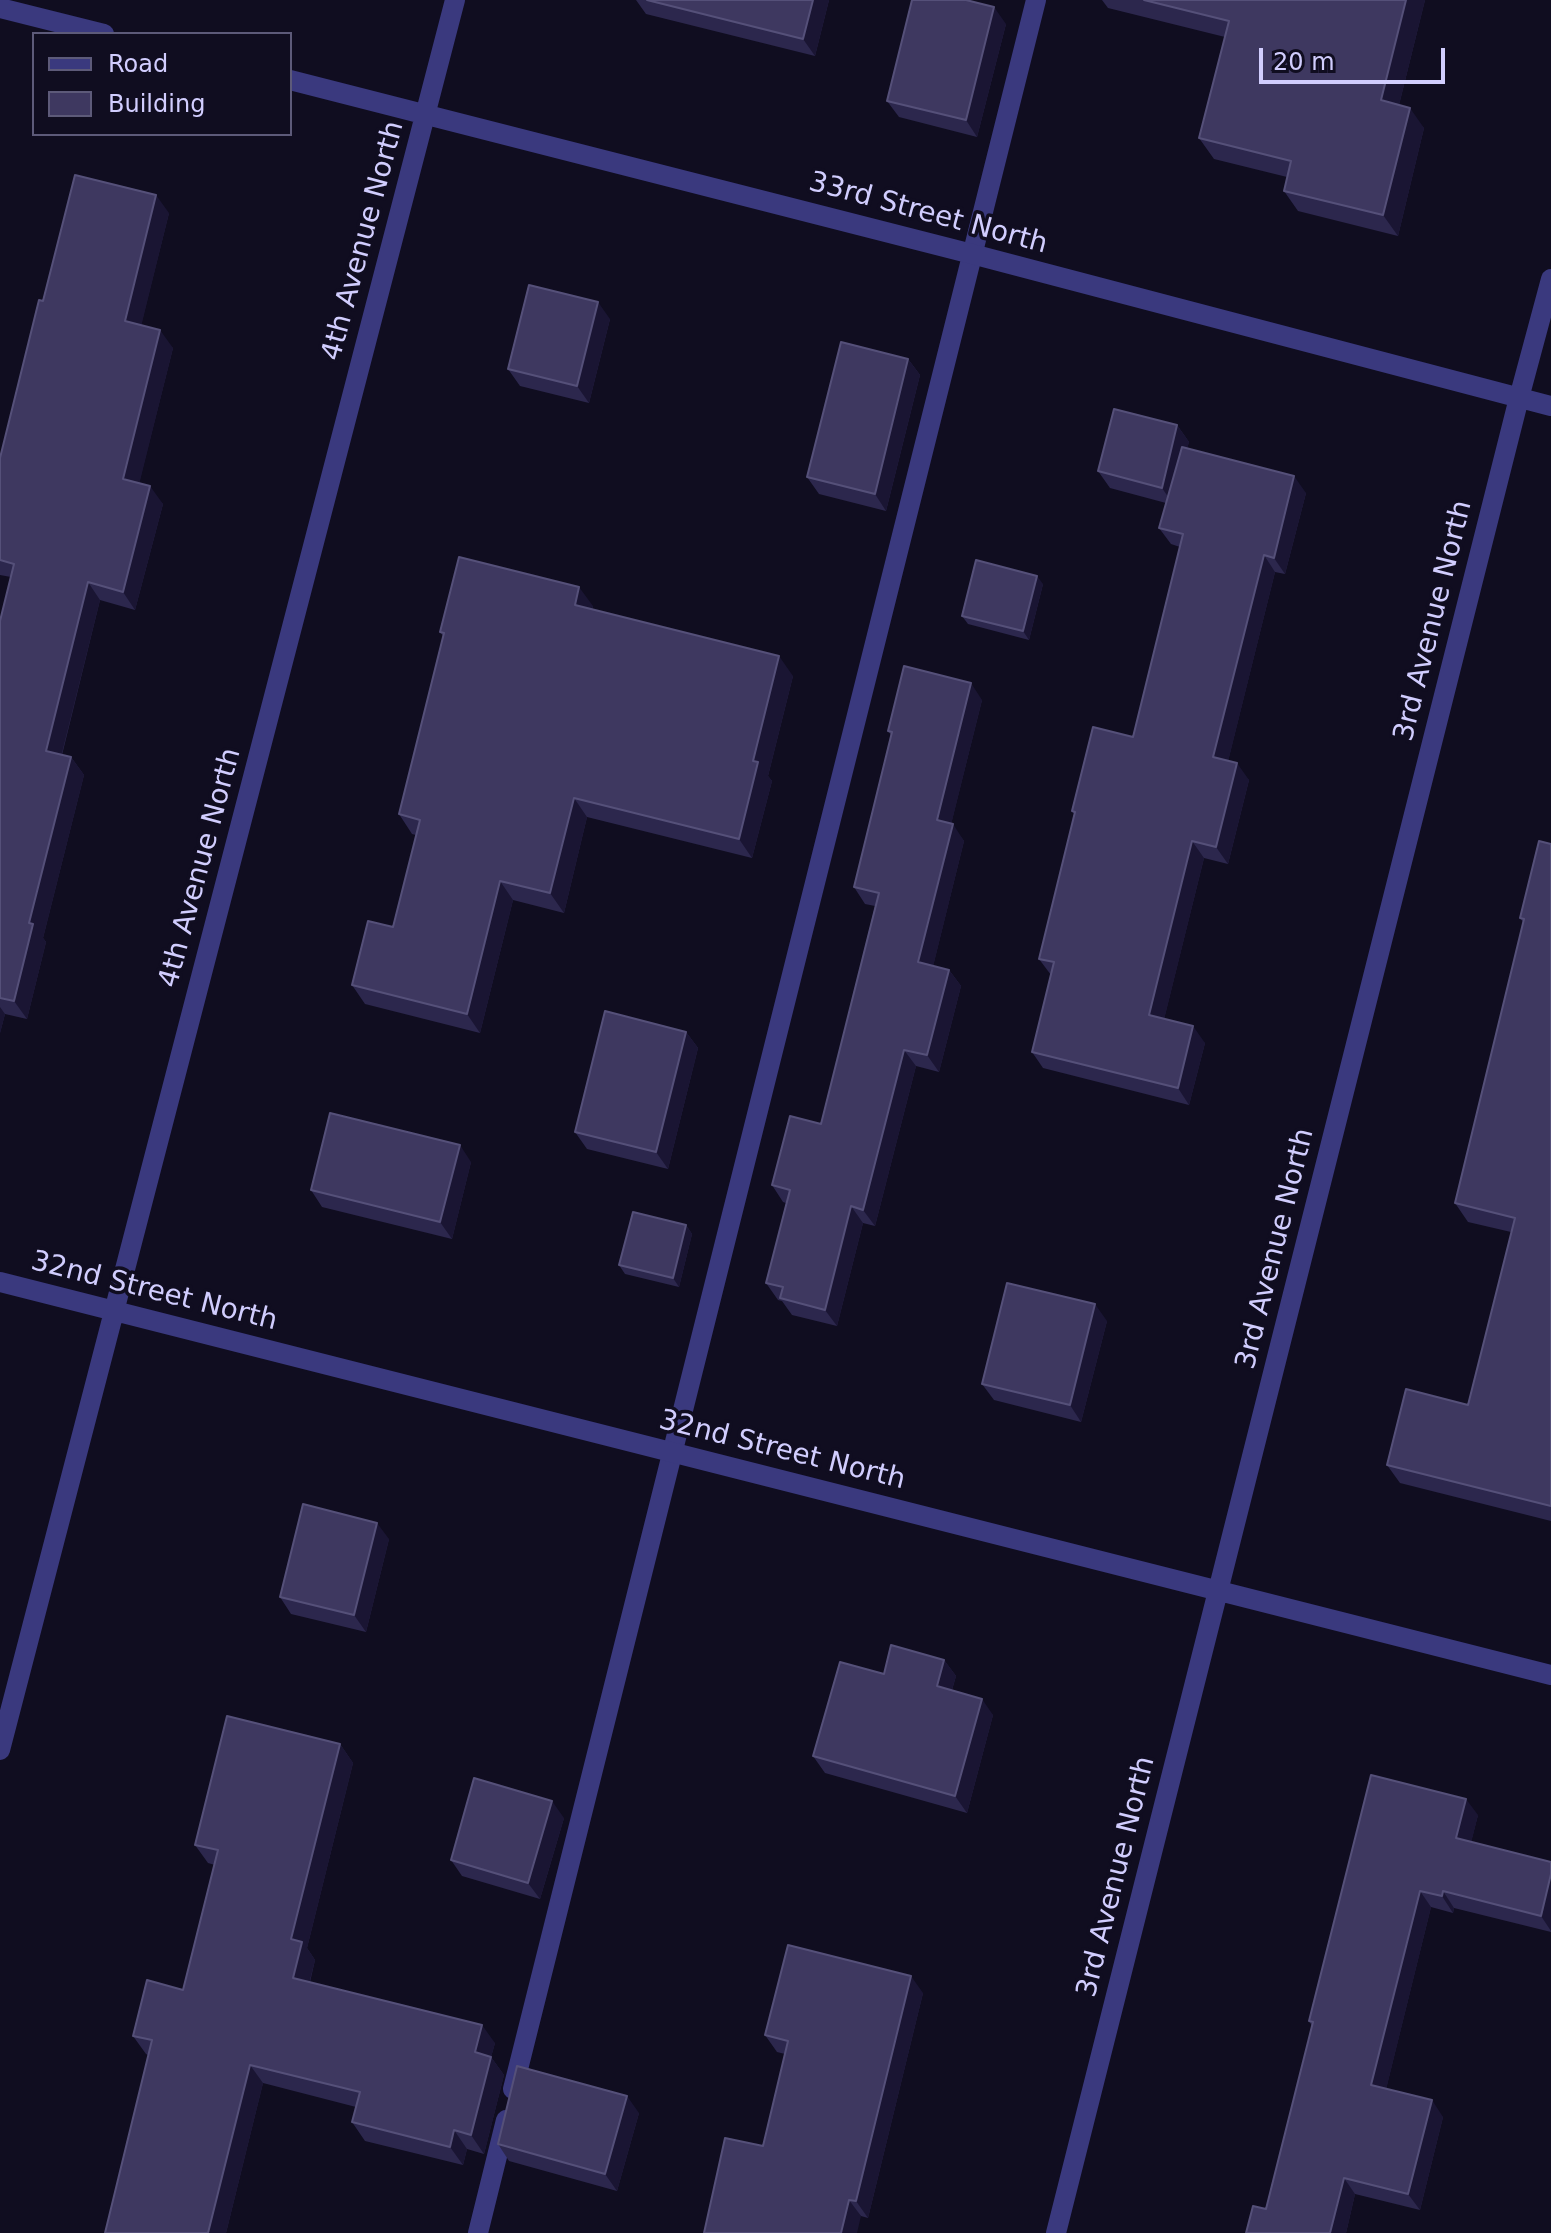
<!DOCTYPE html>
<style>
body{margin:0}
#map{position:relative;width:1551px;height:2233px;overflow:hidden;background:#100d20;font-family:"DejaVu Sans",sans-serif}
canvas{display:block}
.legend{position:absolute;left:32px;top:32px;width:260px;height:104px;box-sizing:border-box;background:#100d20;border:2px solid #5d5a79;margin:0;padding:10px 14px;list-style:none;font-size:24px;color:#d1cdfe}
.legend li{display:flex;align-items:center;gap:16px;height:40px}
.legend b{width:40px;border:2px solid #5d5a79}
.scale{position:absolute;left:1259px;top:48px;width:186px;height:36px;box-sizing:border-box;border:4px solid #d1cdfe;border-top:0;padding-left:10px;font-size:24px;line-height:28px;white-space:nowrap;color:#d1cdfe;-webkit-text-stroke:6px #100d20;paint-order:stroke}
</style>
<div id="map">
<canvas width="1551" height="2233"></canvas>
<ul class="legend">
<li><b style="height:10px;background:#3a397e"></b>Road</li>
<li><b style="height:22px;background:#3e3860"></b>Building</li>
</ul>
<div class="scale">20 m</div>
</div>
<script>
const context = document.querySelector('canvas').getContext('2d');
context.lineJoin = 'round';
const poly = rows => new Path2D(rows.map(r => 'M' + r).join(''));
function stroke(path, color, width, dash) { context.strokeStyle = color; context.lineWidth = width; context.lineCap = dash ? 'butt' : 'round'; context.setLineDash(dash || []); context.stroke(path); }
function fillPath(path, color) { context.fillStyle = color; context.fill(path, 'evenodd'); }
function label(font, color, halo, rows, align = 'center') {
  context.font = font + ' "DejaVu Sans",sans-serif'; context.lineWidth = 7; context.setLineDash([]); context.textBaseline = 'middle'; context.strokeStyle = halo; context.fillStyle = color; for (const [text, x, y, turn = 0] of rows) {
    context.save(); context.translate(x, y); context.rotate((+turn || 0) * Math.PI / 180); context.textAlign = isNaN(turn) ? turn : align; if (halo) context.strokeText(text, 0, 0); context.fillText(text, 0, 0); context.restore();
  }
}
const service = poly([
 [513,2089,1036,0],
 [478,2233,506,2120]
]);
const minor = poly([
 [0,8,104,34],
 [290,80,972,254,1551,406],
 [0,1282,1551,1675],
 [0,1750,455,0],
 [1056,2233,1519,398,1551,279]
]);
const wall = poly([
 [636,0,829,0,815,56,646,14],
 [1102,0,1425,0,1399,105,1424,128,1398,236,1298,211,1284,191,1287,177,1214,159,1199,138,1225,37,1108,8],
 [1006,24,977,137,899,117,887,101],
 [169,213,141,325,173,348,139,483,163,504,135,610,100,600,62,755,71,757,84,775,43,938,46,942,27,1019,5,1014,0,1033,0,621,11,577,0,575,0,458,43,301],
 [610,319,589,403,520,386,508,369],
 [908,359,920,375,886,511,819,494,807,477],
 [1177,425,1189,442,1187,448,1306,493,1285,574,1275,572,1228,761,1249,780,1228,864,1204,858,1164,1019,1205,1043,1189,1105,1043,1068,1032,1052,1051,975,1039,959,1075,815,1072,811,1133,737,1180,547,1171,544,1159,528,1166,503,1110,488,1098,471],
 [1043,584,1029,640,968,624,962,616],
 [593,606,592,610,793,676,768,776,772,781,752,858,587,817,564,913,513,900,480,1033,365,1004,352,985,393,927,416,835,412,834,399,814,443,636,440,632],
 [982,700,951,824,964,841,933,966,949,970,961,986,939,1072,916,1066,875,1226,863,1223,837,1326,792,1315,782,1301,778,1300,766,1283,786,1203,783,1202,772,1185,821,1124,875,906,865,904,854,887,891,735,888,731],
 [1551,844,1551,1521,1400,1483,1387,1465,1468,1405,1511,1232,1468,1222,1455,1203,1523,922,1520,918],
 [686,1032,698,1048,668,1169,587,1149,575,1132],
 [471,1162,452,1239,322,1207,311,1190],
 [686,1225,692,1234,679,1287,625,1274,619,1265],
 [1107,1321,1081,1422,994,1400,982,1384],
 [389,1539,366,1632,291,1614,280,1597],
 [944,1660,956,1676,952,1690,993,1715,967,1813,825,1773,813,1756,884,1674],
 [340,1744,353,1763,307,1948,315,1960,310,1982,495,2043,491,2057,504,2075,484,2154,467,2149,463,2165,365,2141,352,2122,356,2107,263,2083,226,2233,105,2233,148,2055,146,2054,133,2036,183,1990,215,1865,208,1863,195,1845],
 [1478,1815,1471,1842,1551,1862,1551,1932,1454,1908,1453,1913,1431,1907,1386,2089,1443,2117,1420,2210,1355,2194,1346,2233,1246,2233,1266,2209,1312,2026,1309,2021],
 [564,1818,540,1899,462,1876,451,1860],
 [923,1993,868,2218,861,2216,763,2146,785,2054,777,2052,765,2035],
 [639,2113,617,2191,509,2161,498,2144]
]);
const shadedWall = poly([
 [813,0,829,0,815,56,803,39],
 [1406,0,1425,0,1395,121,1381,100],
 [994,7,1006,24,977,137,966,120],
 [1410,108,1424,128,1398,236,1383,215],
 [156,195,169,213,138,339,125,321],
 [598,302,610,319,589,403,577,386],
 [160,330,173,348,136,497,123,479],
 [908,359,920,375,886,511,875,494],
 [1177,425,1189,442,1173,504,1162,488],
 [1294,476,1306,493,1285,574,1274,558],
 [150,486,163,504,135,610,123,592],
 [1264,555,1275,572,1225,774,1213,757],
 [1037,576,1043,584,1029,640,1023,631],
 [88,582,100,600,58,769,46,751],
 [579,587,593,606,588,625,575,605],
 [779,656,793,676,768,776,772,781,752,858,739,839,753,761],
 [971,683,982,700,948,837,937,820],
 [71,757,84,775,43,938,46,942,27,1019,14,1001,29,923],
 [1237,763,1249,780,1228,864,1216,847],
 [574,798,587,817,564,913,550,893],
 [953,824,964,841,930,979,918,962],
 [1192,841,1204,858,1161,1032,1149,1015],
 [500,881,513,900,480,1033,467,1014],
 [949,970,961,986,939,1072,927,1055],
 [0,1007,5,1014,0,1033],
 [1193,1026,1205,1043,1189,1105,1178,1088],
 [686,1032,698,1048,668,1169,656,1152],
 [904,1050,916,1066,875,1226,863,1210],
 [460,1145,471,1162,452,1239,440,1222],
 [851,1206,863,1223,837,1326,825,1310],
 [686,1225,692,1234,679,1287,673,1278],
 [1095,1304,1107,1321,1081,1422,1070,1405],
 [377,1523,389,1539,366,1632,354,1615],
 [944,1660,956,1676,948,1703,937,1686],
 [982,1699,993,1715,967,1813,955,1796],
 [340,1744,353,1763,307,1948,315,1960,306,1996,293,1978,291,1939],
 [1466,1799,1478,1815,1468,1855,1456,1838],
 [552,1801,564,1818,540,1899,528,1883],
 [1551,1874,1551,1931,1541,1916],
 [1420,1891,1431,1907,1383,2102,1371,2085],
 [1443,1891,1454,1908,1453,1913,1442,1896],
 [911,1976,923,1993,868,2218,856,2201],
 [482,2025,495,2043,487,2071,475,2052],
 [491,2057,504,2075,484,2154,471,2135],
 [250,2065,263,2083,226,2233,208,2233],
 [627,2096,639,2113,617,2191,605,2174],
 [1432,2100,1443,2117,1420,2210,1408,2194],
 [454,2130,467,2149,463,2165,450,2147],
 [1344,2178,1355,2194,1346,2233,1330,2233],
 [849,2200,861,2216,857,2233,841,2233]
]);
const building = poly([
 [647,0,813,0,803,39,647,0],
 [912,0,966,0,994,7,966,120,887,101,912,0],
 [1144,0,1406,0,1381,100,1410,108,1383,215,1284,191,1291,161,1199,138,1229,21,1144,0],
 [75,175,156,195,125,321,160,330,123,479,150,486,123,592,88,582,46,751,71,757,29,923,33,924,14,1001,0,998,0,621,14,564,0,560,0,458,39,300,43,301,75,175],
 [529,285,598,302,577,386,508,369,529,285],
 [841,342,908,359,875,494,807,477,841,342],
 [1114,409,1177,425,1162,488,1098,471,1114,409],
 [1182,447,1294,476,1274,558,1264,555,1213,757,1237,763,1216,847,1192,841,1149,1015,1193,1026,1178,1088,1032,1052,1054,962,1039,959,1075,812,1072,811,1093,727,1133,737,1183,534,1159,528,1182,447],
 [459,557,579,587,575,605,779,656,753,761,758,762,739,839,574,798,550,893,500,881,467,1014,352,985,368,921,393,927,420,820,399,814,444,633,440,632,459,557],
 [976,560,1037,576,1023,631,962,616,976,560],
 [904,666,971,683,937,820,953,824,918,962,949,970,927,1055,904,1050,863,1210,851,1206,825,1310,780,1298,783,1287,766,1283,790,1190,772,1185,790,1116,821,1124,879,893,854,887,892,732,888,731,904,666],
 [1539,841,1551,844,1551,1506,1387,1465,1406,1389,1468,1405,1515,1218,1455,1203,1524,919,1520,918,1539,841],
 [605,1011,686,1032,656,1152,575,1132,605,1011],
 [330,1113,460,1145,440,1222,311,1190,330,1113],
 [633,1212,686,1225,673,1278,619,1265,633,1212],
 [1007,1283,1095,1304,1070,1405,982,1384,1007,1283],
 [303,1504,377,1523,354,1615,280,1597,303,1504],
 [891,1645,944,1660,937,1686,982,1699,955,1796,813,1756,840,1662,884,1674,891,1645],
 [227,1716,340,1744,291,1939,302,1942,293,1978,482,2025,475,2052,491,2057,471,2135,454,2130,450,2147,352,2122,360,2092,250,2065,208,2233,105,2233,152,2040,133,2036,147,1980,183,1990,218,1850,195,1845,227,1716],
 [1371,1775,1466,1799,1456,1838,1551,1862,1551,1874,1541,1916,1443,1891,1442,1896,1420,1891,1371,2085,1432,2100,1408,2194,1344,2178,1330,2233,1246,2233,1253,2206,1266,2209,1313,2022,1309,2021,1371,1775],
 [474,1778,552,1801,528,1883,451,1860,474,1778],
 [788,1945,911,1976,856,2201,849,2200,841,2233,704,2233,725,2138,763,2146,788,2041,765,2035,788,1945],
 [517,2066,627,2096,605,2174,498,2144,517,2066]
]);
const streetNames = [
 ["33rd Street North",928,214,15],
 ["4th Avenue North",364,241,-75],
 ["3rd Avenue North",1434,621,-76],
 ["4th Avenue North",201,868,-75],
 ["3rd Avenue North",1276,1249,-76],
 ["32nd Street North",154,1292,14],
 ["32nd Street North",782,1451,14],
 ["3rd Avenue North",1117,1877,-76]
];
stroke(service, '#3a397e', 20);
stroke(minor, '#3a397e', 20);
fillPath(wall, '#2c274d');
fillPath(shadedWall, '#1a1533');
fillPath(building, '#3e3860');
stroke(building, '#555079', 2);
label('28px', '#d1cdfe', '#100d20', streetNames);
</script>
